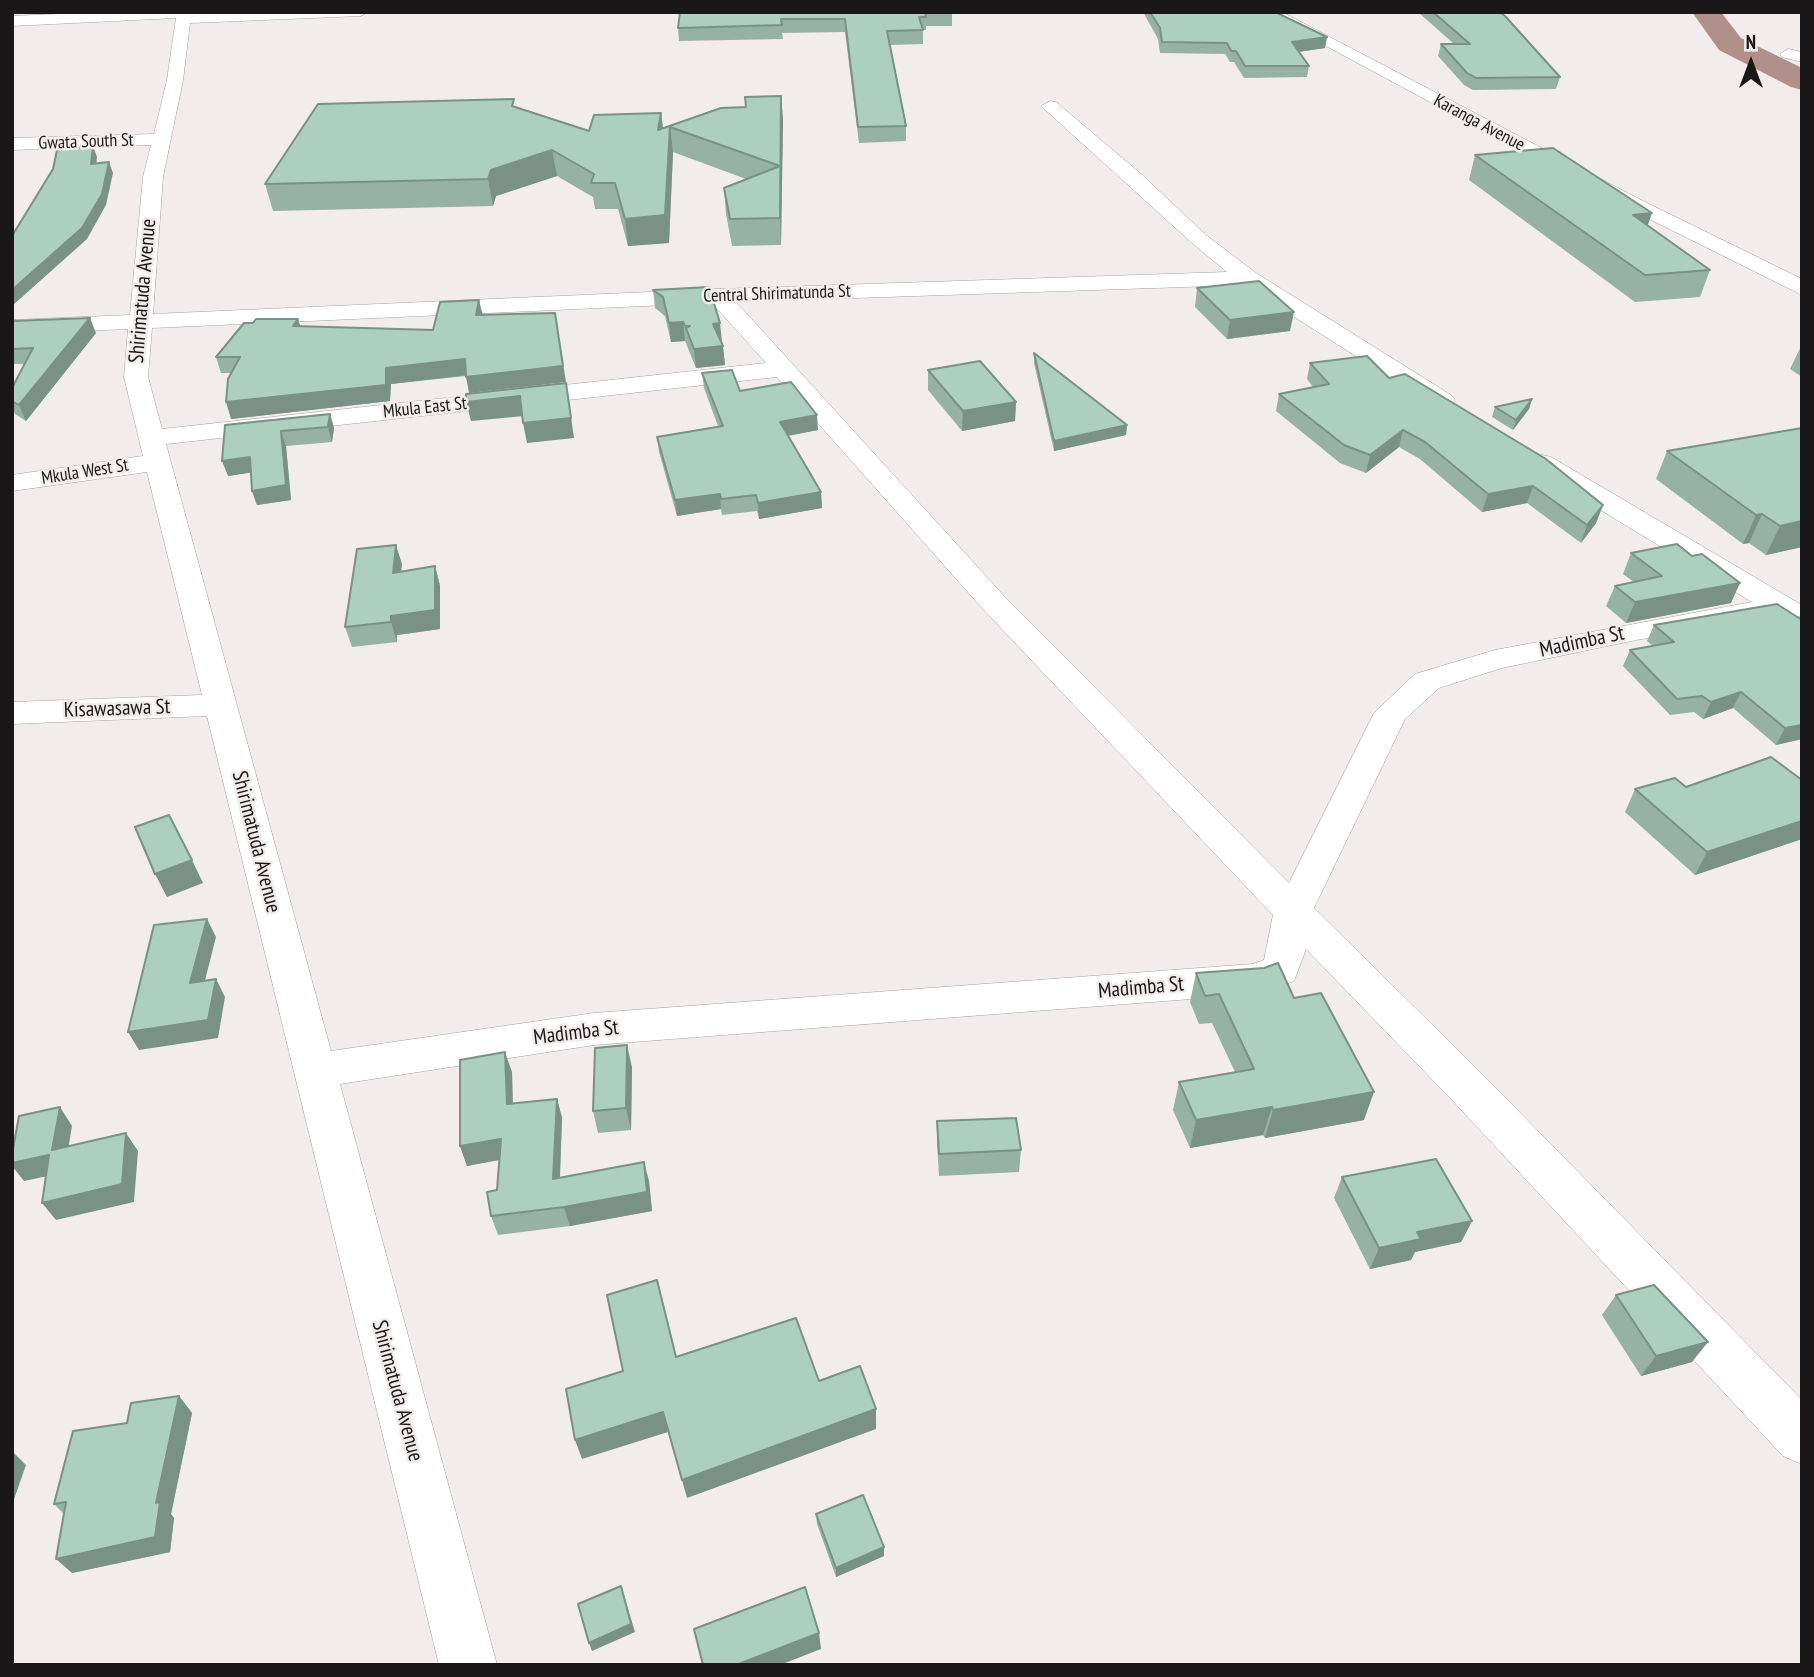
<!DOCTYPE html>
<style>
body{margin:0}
#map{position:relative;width:1814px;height:1677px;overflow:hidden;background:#f2edec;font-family:"PT Sans Narrow",sans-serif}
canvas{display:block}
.frame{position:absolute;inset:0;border:14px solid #191717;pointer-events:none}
.north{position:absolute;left:1716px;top:28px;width:70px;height:70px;-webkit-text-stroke:5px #f2edec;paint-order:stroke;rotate:0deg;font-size:19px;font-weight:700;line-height:28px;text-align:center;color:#191717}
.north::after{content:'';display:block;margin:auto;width:24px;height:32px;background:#191717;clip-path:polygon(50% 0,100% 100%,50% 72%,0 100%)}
</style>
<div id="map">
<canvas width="1814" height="1677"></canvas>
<div class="frame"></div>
<div class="north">N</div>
</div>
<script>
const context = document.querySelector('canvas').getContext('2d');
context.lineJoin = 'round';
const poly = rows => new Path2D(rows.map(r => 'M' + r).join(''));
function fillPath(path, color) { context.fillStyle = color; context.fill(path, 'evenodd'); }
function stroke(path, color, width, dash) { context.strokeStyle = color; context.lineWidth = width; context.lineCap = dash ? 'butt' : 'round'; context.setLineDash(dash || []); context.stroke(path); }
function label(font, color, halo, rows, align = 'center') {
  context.font = font + ' "PT Sans Narrow",sans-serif'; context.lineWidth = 5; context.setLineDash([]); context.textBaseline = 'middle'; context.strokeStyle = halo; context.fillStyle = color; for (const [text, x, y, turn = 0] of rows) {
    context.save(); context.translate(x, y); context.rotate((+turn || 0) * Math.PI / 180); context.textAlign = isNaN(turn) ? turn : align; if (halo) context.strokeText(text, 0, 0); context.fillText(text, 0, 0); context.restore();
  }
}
const river = poly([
 [1692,12,1721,12,1741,38,1802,68,1802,90,1791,87,1719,50,1692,12]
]);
const minor = poly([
 [103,12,368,12,361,16,190,23,183,80,163,177,153,314,718,289,1227,272,1192,243,1041,106,1050,101,1056,102,1140,173,1206,235,1256,273,1451,395,1455,400,1451,405,1442,408,1433,405,1244,285,736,302,1004,596,1289,883,1374,713,1415,674,1495,650,1752,602,1533,469,1529,463,1533,457,1542,455,1551,457,1800,604,1802,615,1789,620,1776,616,1636,640,1502,668,1439,688,1405,719,1314,908,1483,1075,1802,1400,1802,1464,1783,1456,1453,1101,1306,949,1294,981,1256,994,594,1045,340,1084,497,1665,439,1665,207,716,12,724,12,702,202,695,147,472,12,491,12,475,143,456,124,377,128,329,12,334,12,320,130,315,143,177,151,145,12,150,12,138,154,134,167,80,176,18,12,26,12,16,103,12],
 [712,303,766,363,162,429,148,377,152,328,712,303],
 [777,377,982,608,1273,915,1264,960,1253,964,594,1013,331,1051,166,444,777,377],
 [1263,12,1282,12,1641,200,1802,279,1802,295,1627,208,1263,12],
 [1788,49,1802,52,1802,62,1782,57,1780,54,1788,49]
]);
const wall = poly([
 [680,12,952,12,952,26,926,26,926,30,923,30,923,44,889,45,906,126,906,141,859,143,845,32,782,33,783,39,679,41,678,28],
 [1143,12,1275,12,1325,48,1299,52,1309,66,1307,77,1244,78,1234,62,1230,62,1225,54,1160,53,1158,39],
 [1418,12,1499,12,1560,77,1556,89,1473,90,1464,85,1438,56,1441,44,1454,44],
 [781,96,783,120,781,245,732,246,726,214,724,188,746,179,673,152,669,243,628,246,618,209,595,209,593,197,557,176,496,196,493,206,273,211,265,184,516,107,589,131,661,113,663,128,746,107],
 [1475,155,1648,225,1710,270,1700,297,1635,302,1469,180],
 [1197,288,1290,331,1227,339,1195,307],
 [653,290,722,342,725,365,696,368,685,341,671,342,665,316,655,308],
 [482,315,566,382,466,376,391,384,390,401,231,419,231,373,221,373,216,357,298,319,300,327,433,330],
 [12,321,96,333,26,421,15,414,12,408,12,388,25,364,12,364],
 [1802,344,1802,377,1790,369],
 [1034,353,1127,425,1126,435,1054,451,1034,363],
 [1310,363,1389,378,1603,505,1596,523,1581,543,1527,503,1482,512,1420,459,1399,447,1366,473,1340,463,1276,411,1279,394,1313,387,1307,379],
 [928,370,1016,402,1015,421,962,431,928,390],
 [702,373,740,391,818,430,788,436,821,492,822,508,759,519,757,511,722,515,721,509,677,516,659,452,657,437,718,426,704,388],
 [1532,399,1529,409,1513,430,1492,417,1495,407],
 [330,414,334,428,332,442,286,446,291,500,257,505,252,491,251,472,228,476,225,425],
 [1802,428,1802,547,1766,555,1749,543,1743,544,1656,479,1667,451],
 [1631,553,1731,603,1626,623,1606,606,1615,586,1634,582,1623,574],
 [402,564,401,571,435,566,440,586,440,629,397,635,397,642,352,647,345,627],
 [1777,604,1802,739,1776,745,1733,708,1703,719,1694,712,1670,715,1623,666,1630,650,1653,646,1647,641,1654,625],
 [1802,780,1802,839,1695,875,1625,812,1635,789],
 [1196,973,1294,998,1364,1120,1265,1138,1263,1135,1190,1148,1173,1110,1179,1082,1235,1072,1212,1023,1199,1024,1190,1002],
 [632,1067,631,1130,598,1133,593,1111],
 [512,1072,513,1103,557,1099,562,1118,560,1178,649,1181,652,1211,570,1226,498,1235,491,1216,497,1190,500,1160,467,1166,460,1146],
 [937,1121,1021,1150,1019,1172,939,1176,937,1143],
 [1342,1177,1472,1221,1461,1242,1415,1252,1411,1260,1370,1269,1334,1198],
 [1616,1295,1692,1362,1641,1376,1602,1315],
 [179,1396,192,1413,171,1514,174,1518,170,1552,72,1573,64,1514,54,1504,127,1423],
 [816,1514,884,1556,836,1577,817,1524]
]);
const shadedWall = poly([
 [1327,37,1325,48,1290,53,1292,42],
 [781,96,783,120,781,245,780,218],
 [661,113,664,138,658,130],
 [670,127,673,152,669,243,628,246,625,219],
 [93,146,97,157,95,175,91,164],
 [552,150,557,176,496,196,493,206,488,179,491,170],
 [109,162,113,173,106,205,87,239,12,306,12,290],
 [1652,213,1643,239,1633,215],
 [479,300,483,316,476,315],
 [1294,312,1290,331,1227,339,1230,320],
 [555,313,566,382,469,393,466,377],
 [90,318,96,333,26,421,19,405],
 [298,319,303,335,293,326],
 [683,322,685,341,671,342,669,323],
 [720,323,722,342,713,324],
 [723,346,725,365,696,368,694,349],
 [465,359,468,375,391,384,390,401,231,419,226,402,386,368],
 [520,396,524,416,471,421,466,402],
 [1532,399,1529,409,1513,430,1516,420],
 [569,402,574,438,527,443,523,423],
 [1016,402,1015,421,962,431,963,411],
 [330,414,334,428,332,442,328,427],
 [817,415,818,430,781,437,780,422],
 [1127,425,1126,435,1054,451,1054,441],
 [1403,430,1399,447,1366,473,1370,455],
 [281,431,286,446,291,500,257,505,252,491],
 [250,457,255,472,228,476,222,461],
 [1533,486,1527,503,1482,512,1488,494],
 [821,492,822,508,759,519,758,503],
 [720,494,721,509,677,516,675,500],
 [1603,505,1596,523,1581,543,1587,525],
 [1762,514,1749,543,1743,544,1756,515],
 [1802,521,1802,547,1766,555,1780,526],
 [396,545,402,564,398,592,393,573],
 [435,566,440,586,440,629,397,635,397,642,391,622,391,616],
 [1740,583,1731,603,1626,623,1635,602],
 [1741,692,1733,708,1703,719,1711,702],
 [1802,725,1802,739,1776,745,1785,728],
 [1802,821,1802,839,1695,875,1707,852],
 [192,860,203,883,167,897,155,874],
 [207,919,216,937,200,1000,190,983],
 [216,979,225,997,218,1038,139,1050,128,1032],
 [627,1045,632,1067,631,1130,626,1108],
 [505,1052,512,1072,513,1124,507,1104],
 [1374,1092,1364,1120,1265,1138,1273,1110],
 [557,1099,562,1118,559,1199,553,1179],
 [60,1107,72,1126,65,1168,52,1150],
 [1272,1107,1263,1135,1190,1148,1196,1120],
 [126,1133,138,1151,134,1202,56,1220,42,1203],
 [501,1139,508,1158,467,1166,460,1146],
 [49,1155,62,1173,24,1181,12,1166,12,1163],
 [644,1162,649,1181,652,1211,570,1226,564,1207],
 [1472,1221,1461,1242,1415,1252,1411,1260,1370,1269,1379,1248,1417,1232],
 [1708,1342,1692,1362,1641,1376,1656,1356],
 [179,1396,192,1413,171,1514,174,1518,170,1552,72,1573,56,1559,156,1503],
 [876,1409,876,1429,687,1498,682,1480],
 [663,1412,668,1432,582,1459,575,1440],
 [12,1451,26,1465,12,1505],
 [884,1547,884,1556,836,1577,836,1568],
 [621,1586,635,1632,592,1651,589,1643],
 [819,1633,821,1649,780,1665,736,1665]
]);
const building = poly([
 [680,12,931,12,925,12,926,17,919,17,923,30,887,31,906,126,858,127,845,19,781,19,782,25,678,28,680,12],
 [1150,12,1275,12,1327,37,1292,42,1309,66,1245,66,1236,51,1231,51,1227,43,1162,42,1160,28,1150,12],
 [1433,12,1499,12,1505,16,1560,77,1476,78,1467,73,1441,44,1470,44,1433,12],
 [781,96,780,218,730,219,724,188,780,166,670,127,665,215,625,219,615,183,591,183,594,174,552,150,491,170,488,179,265,184,318,104,514,99,512,106,589,131,594,115,661,113,658,130,721,108,746,107,745,97,781,96],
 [93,146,91,164,109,162,102,194,82,228,12,290,12,236,53,169,57,150,93,146],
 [1553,148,1652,213,1633,215,1710,270,1645,275,1475,155,1553,148],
 [1259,281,1294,312,1230,320,1197,288,1259,281],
 [709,287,720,323,713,324,723,346,694,349,686,328,690,326,685,326,683,322,669,323,663,297,653,290,709,287],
 [479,300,476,315,555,313,563,366,466,377,465,359,386,368,386,385,226,402,228,379,240,357,216,357,244,323,253,323,256,319,298,319,293,326,433,330,440,302,479,300],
 [90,318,19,405,12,401,12,388,33,348,12,349,12,321,90,318],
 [1034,353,1127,425,1054,441,1034,353],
 [1367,356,1389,378,1405,374,1546,459,1603,505,1587,525,1533,486,1488,494,1425,442,1403,430,1370,455,1344,445,1279,394,1329,384,1310,363,1367,356],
 [980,361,1016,402,963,411,928,370,980,361],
 [732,370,740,391,791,382,817,415,780,422,821,492,758,503,756,495,721,499,720,494,675,500,657,437,723,426,702,373,732,370],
 [566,383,571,418,523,423,520,396,466,402,466,394,566,383],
 [1532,399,1516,420,1495,407,1532,399],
 [330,414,328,427,281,431,286,485,252,491,250,457,222,461,225,425,330,414],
 [1802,428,1802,521,1780,526,1762,514,1756,515,1667,451,1802,428],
 [1677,544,1692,556,1702,554,1740,583,1635,602,1615,586,1662,576,1631,553,1677,544],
 [396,545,393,573,435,566,435,610,391,616,391,622,345,627,357,549,396,545],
 [1777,604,1802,620,1802,725,1785,728,1741,692,1711,702,1702,696,1677,699,1630,650,1674,642,1654,625,1777,604],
 [1771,757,1802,780,1802,821,1707,852,1635,789,1675,778,1686,787,1771,757],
 [169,815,192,860,155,874,135,827,169,815],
 [207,919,190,983,216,979,208,1020,128,1032,154,925,207,919],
 [1278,963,1294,998,1321,993,1374,1092,1273,1110,1272,1107,1196,1120,1179,1082,1254,1069,1219,994,1205,996,1196,973,1264,968,1278,963],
 [627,1045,626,1108,593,1111,595,1048,627,1045],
 [505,1052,507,1104,557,1099,553,1179,644,1162,647,1192,564,1207,491,1216,487,1192,497,1190,501,1139,460,1146,460,1060,505,1052],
 [60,1107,52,1150,126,1133,122,1184,42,1203,49,1155,12,1163,12,1154,19,1116,60,1107],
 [1016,1118,1021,1150,939,1154,937,1121,1016,1118],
 [1436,1159,1472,1221,1417,1232,1421,1239,1379,1248,1342,1177,1436,1159],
 [657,1280,676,1357,796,1318,819,1381,860,1366,876,1409,682,1480,663,1412,575,1440,566,1389,623,1371,607,1295,657,1280],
 [1654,1285,1708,1342,1656,1356,1616,1295,1654,1285],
 [179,1396,156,1503,160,1502,155,1537,56,1559,66,1502,54,1504,73,1431,127,1423,131,1403,179,1396],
 [863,1495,884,1547,836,1568,816,1514,863,1495],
 [621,1586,631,1624,589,1643,578,1604,621,1586],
 [805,1587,819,1633,736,1665,703,1665,694,1629,805,1587]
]);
const farStreetnames = [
 ["Karanga Avenue",1479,123,28],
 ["Gwata South St",86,142,-2],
 ["Central Shirimatunda St",777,294,-2],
 ["Mkula East St",425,408,-6],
 ["Mkula West St",85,472,-9]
];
const streetNames = [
 ["Shirimatuda Avenue",143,291,-85],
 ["Madimba St",1582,642,-12],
 ["Kisawasawa St",117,709,-2],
 ["Shirimatuda Avenue",256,842,76],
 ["Madimba St",1141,988,-5],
 ["Madimba St",576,1033,-7],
 ["Shirimatuda Avenue",397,1391,75]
];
fillPath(river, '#b18f8a');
stroke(minor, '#a59f9f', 1);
fillPath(minor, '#fff');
fillPath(wall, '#95b2a4');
fillPath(shadedWall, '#799186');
fillPath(building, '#adcfbf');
stroke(building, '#799186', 2);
label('18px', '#191717', '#f2edec', farStreetnames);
label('21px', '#191717', '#f2edec', streetNames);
</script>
